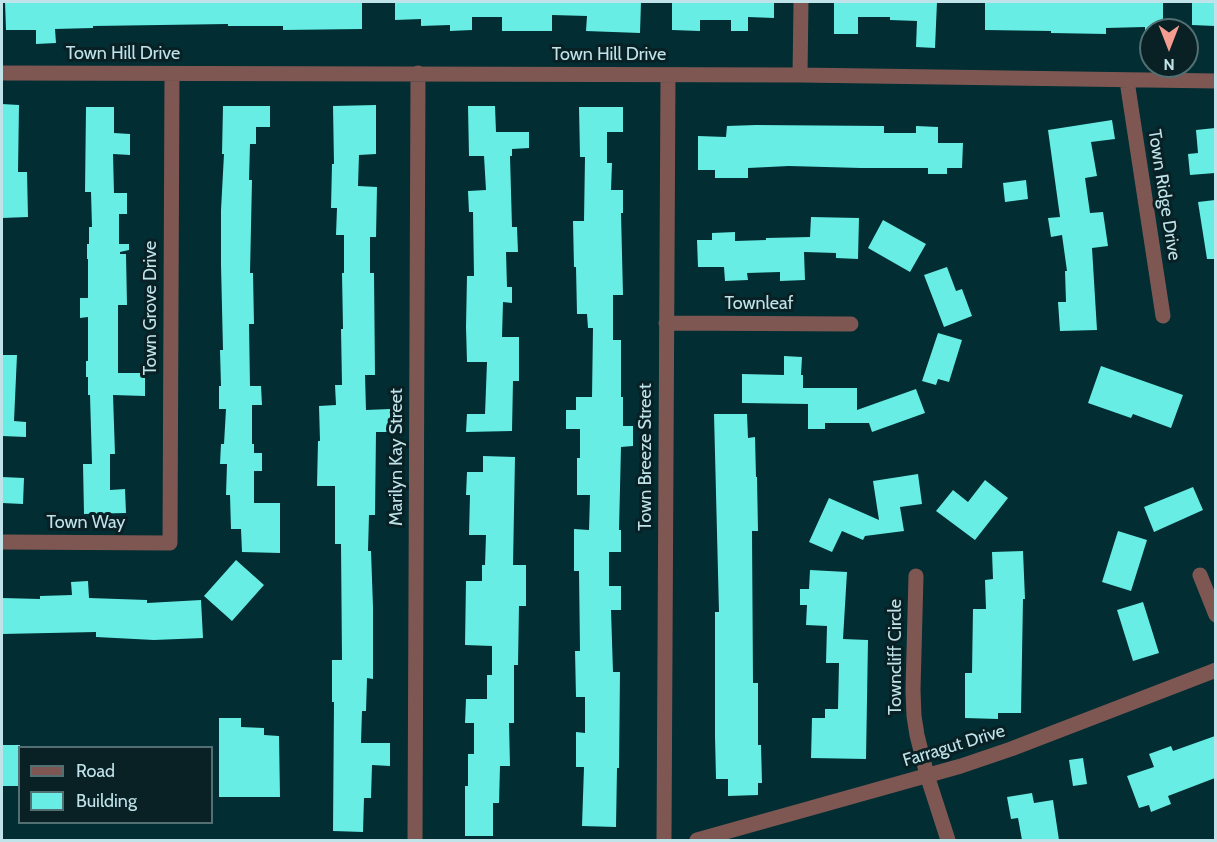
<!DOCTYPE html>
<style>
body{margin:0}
#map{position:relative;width:1217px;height:842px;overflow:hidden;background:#012d33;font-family:Cabin,sans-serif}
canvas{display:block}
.frame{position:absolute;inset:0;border:3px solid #bfe3e9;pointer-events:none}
.legend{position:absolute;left:18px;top:746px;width:195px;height:78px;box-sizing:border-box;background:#092125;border:2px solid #526f73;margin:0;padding:8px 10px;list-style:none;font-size:18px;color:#bfe3e9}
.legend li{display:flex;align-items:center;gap:12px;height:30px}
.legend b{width:30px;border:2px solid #526f73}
.north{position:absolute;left:1139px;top:18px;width:60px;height:60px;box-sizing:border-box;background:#092125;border:2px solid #526f73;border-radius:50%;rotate:180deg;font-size:16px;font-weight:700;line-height:24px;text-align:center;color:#bfe3e9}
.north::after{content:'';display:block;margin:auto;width:21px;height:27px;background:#f59c90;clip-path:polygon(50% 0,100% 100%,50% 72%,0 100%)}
</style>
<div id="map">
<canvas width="1217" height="842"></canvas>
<div class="frame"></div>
<ul class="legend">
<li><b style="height:8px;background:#7f5752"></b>Road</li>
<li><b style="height:16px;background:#67ede3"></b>Building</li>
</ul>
<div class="north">N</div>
</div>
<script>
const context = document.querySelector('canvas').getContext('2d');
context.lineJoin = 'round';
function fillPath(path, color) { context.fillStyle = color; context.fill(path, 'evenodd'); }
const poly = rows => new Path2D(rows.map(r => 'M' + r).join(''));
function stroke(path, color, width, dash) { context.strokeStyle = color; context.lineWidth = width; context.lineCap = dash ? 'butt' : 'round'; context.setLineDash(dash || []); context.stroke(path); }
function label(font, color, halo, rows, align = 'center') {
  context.font = font + ' Cabin,sans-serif'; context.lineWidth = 6; context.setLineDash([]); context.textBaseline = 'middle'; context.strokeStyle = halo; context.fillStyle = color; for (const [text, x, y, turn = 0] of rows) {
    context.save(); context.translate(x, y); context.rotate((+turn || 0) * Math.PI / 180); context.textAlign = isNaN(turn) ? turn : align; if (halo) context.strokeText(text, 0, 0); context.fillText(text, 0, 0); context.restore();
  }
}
const building = poly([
 [5,2,362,2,362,29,283,30,283,26,228,26,228,24,93,26,93,28,55,29,56,43,36,44,36,30,6,30],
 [395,2,641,2,640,33,586,31,587,16,552,15,552,31,502,31,502,17,472,17,472,30,450,31,450,25,421,26,421,19,395,20],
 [672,2,774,2,774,18,748,17,748,31,731,31,731,20,700,20,700,31,672,30],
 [834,2,937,2,935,48,916,47,917,21,890,20,890,17,858,17,858,34,834,34],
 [985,2,1163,2,1163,30,1145,30,1145,27,1106,28,1106,34,1051,33,1051,31,985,30],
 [1192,2,1215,2,1215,26,1192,25],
 [2,104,19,105,18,172,27,172,28,217,2,218],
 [376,105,376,154,359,155,358,186,377,187,376,237,370,237,370,273,374,273,375,375,365,375,366,410,390,409,391,432,376,432,375,515,369,515,368,551,371,551,373,607,373,679,367,678,366,711,362,711,361,743,390,743,390,766,372,765,371,798,364,798,363,832,333,831,334,702,332,702,332,660,342,660,341,544,335,544,335,486,317,486,318,441,320,441,319,406,336,405,335,385,342,385,341,329,343,329,342,273,344,273,344,235,336,235,337,208,331,208,332,164,334,164,333,106],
 [223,106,270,106,270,127,256,127,256,144,250,144,249,180,252,180,250,273,253,273,254,324,249,324,250,386,261,386,262,405,252,405,252,444,254,444,254,453,262,453,262,471,254,471,254,503,280,503,280,553,242,552,241,529,231,529,230,495,226,495,227,464,220,464,221,444,224,444,226,409,219,409,219,386,221,386,220,350,223,350,221,265,221,210,224,154,222,154],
 [468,106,495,106,496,132,529,132,529,148,512,149,512,156,510,156,512,227,517,227,518,252,506,252,507,287,512,287,512,303,503,302,502,337,519,337,519,381,513,381,512,431,466,432,467,414,485,414,487,362,467,362,466,327,467,276,474,276,473,212,469,212,468,191,486,190,484,156,469,156],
 [86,107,114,107,114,133,130,134,130,155,113,154,114,193,127,193,127,214,119,214,119,244,129,244,129,250,120,252,120,254,126,254,127,305,118,305,118,373,145,373,145,396,113,395,115,454,110,454,110,490,125,489,126,513,84,514,83,464,92,464,90,395,88,395,88,377,86,377,86,361,88,361,88,317,80,318,80,298,88,298,88,259,87,259,87,244,89,244,89,227,92,227,91,192,85,192],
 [579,107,623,107,623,132,607,132,607,163,612,163,611,190,623,190,623,213,621,213,623,295,613,295,613,340,621,340,621,397,623,397,623,426,633,426,633,446,621,447,619,530,621,530,621,552,609,552,609,586,621,586,621,610,611,610,613,672,620,672,619,768,617,768,616,827,582,826,584,767,576,767,576,732,585,733,585,697,576,697,575,651,580,651,579,571,574,571,574,529,589,530,590,495,577,495,577,458,580,458,580,429,566,429,566,410,576,410,576,397,592,397,593,328,588,328,587,314,577,314,576,267,574,267,573,221,584,221,585,157,580,157],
 [1112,120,1115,139,1091,142,1097,176,1085,178,1090,213,1103,212,1108,246,1092,248,1097,330,1060,331,1058,302,1066,302,1065,271,1067,271,1062,235,1051,237,1048,218,1060,217,1048,130],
 [756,125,884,126,884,133,916,133,916,126,938,127,938,143,963,143,962,168,947,168,947,174,928,174,928,168,861,168,789,166,748,168,748,178,715,178,715,170,698,170,698,136,726,137,727,126],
 [1215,128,1215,173,1190,175,1188,154,1198,153,1196,130],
 [1026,180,1028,199,1005,202,1003,183],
 [1215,200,1215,259,1207,259,1198,202],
 [811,217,859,218,858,259,836,258,836,253,804,252,805,280,780,281,780,272,747,273,748,280,725,281,724,267,698,267,697,240,712,240,712,233,735,232,735,241,766,240,766,238,810,237],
 [883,220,926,244,910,272,868,248],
 [947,267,956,291,962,289,972,316,944,327,924,275],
 [938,333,962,340,949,382,938,379,936,385,922,381],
 [2,355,17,355,14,421,26,422,26,437,2,436],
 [784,356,802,357,801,375,803,375,803,388,857,388,857,410,916,389,925,413,872,432,869,423,825,423,825,429,808,429,808,404,742,403,742,374,784,375],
 [1101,366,1183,395,1171,428,1133,414,1131,418,1088,403],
 [714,414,747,414,748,438,755,437,756,477,757,477,758,531,752,531,753,683,758,683,758,745,761,745,762,783,758,783,758,795,728,796,728,779,716,779,715,737,715,612,719,612],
 [483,456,515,457,513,565,526,565,526,606,519,606,518,665,514,665,514,723,509,723,510,766,500,766,499,803,493,803,493,836,465,836,465,786,468,786,468,754,474,754,474,723,465,723,466,699,487,699,487,675,492,675,492,646,465,645,466,581,482,581,482,565,485,565,486,535,469,535,470,495,466,495,467,472,483,472],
 [918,474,922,504,900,507,904,531,865,536,863,540,842,531,832,552,809,542,829,498,879,520,873,481],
 [2,477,24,478,23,504,2,503],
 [985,480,1008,498,975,540,936,511,953,490,968,502],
 [1193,487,1203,510,1154,532,1144,507],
 [1118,531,1147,540,1131,591,1102,582],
 [1023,551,1025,599,1023,599,1021,713,998,713,998,719,965,718,965,673,972,673,973,609,986,609,985,580,993,579,992,552],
 [236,560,264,585,232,621,204,596],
 [810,570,847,572,843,639,868,640,866,759,811,758,812,718,825,718,825,709,838,709,839,663,826,663,827,626,806,625,807,605,800,605,800,589,809,589],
 [88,581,89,598,147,600,147,603,201,600,203,638,154,640,96,637,96,632,2,634,2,598,40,599,40,596,72,595,71,582],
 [1143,602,1159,653,1133,661,1117,610],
 [219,718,241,718,241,727,264,728,264,735,279,736,280,797,219,797],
 [1215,736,1215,778,1168,796,1171,804,1151,812,1149,805,1139,808,1127,776,1154,767,1149,754,1171,746,1173,751],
 [2,745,20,745,20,786,2,786],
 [1083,758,1087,784,1073,786,1069,760],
 [1032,793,1034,803,1053,800,1059,840,1022,840,1018,818,1011,819,1007,797]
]);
const minor = poly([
 [2,73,800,75,1216,81],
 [800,75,801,2],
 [1127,81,1163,316],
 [666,323,851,324],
 [2,542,170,543,172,74],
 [1200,575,1216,615],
 [916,576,913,690,914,716,917,735,927,775,948,840],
 [415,840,418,73],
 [664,840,668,75],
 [697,840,961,766,1011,749,1216,670]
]);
const streetNames = [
 ["Town Hill Drive",123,54],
 ["Town Hill Drive",609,55],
 ["Town Ridge Drive",1164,195,81],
 ["Townleaf",759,304],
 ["Town Grove Drive",151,308,-90],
 ["Marilyn Kay Street",397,457,-90],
 ["Town Breeze Street",646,457,-90],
 ["Town Way",86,523],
 ["Towncliff Circle",896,657,-90],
 ["Farragut Drive",954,746,-17]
];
fillPath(building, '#67ede3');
stroke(minor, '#7f5752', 15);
label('18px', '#bfe3e9', '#092125', streetNames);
</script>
